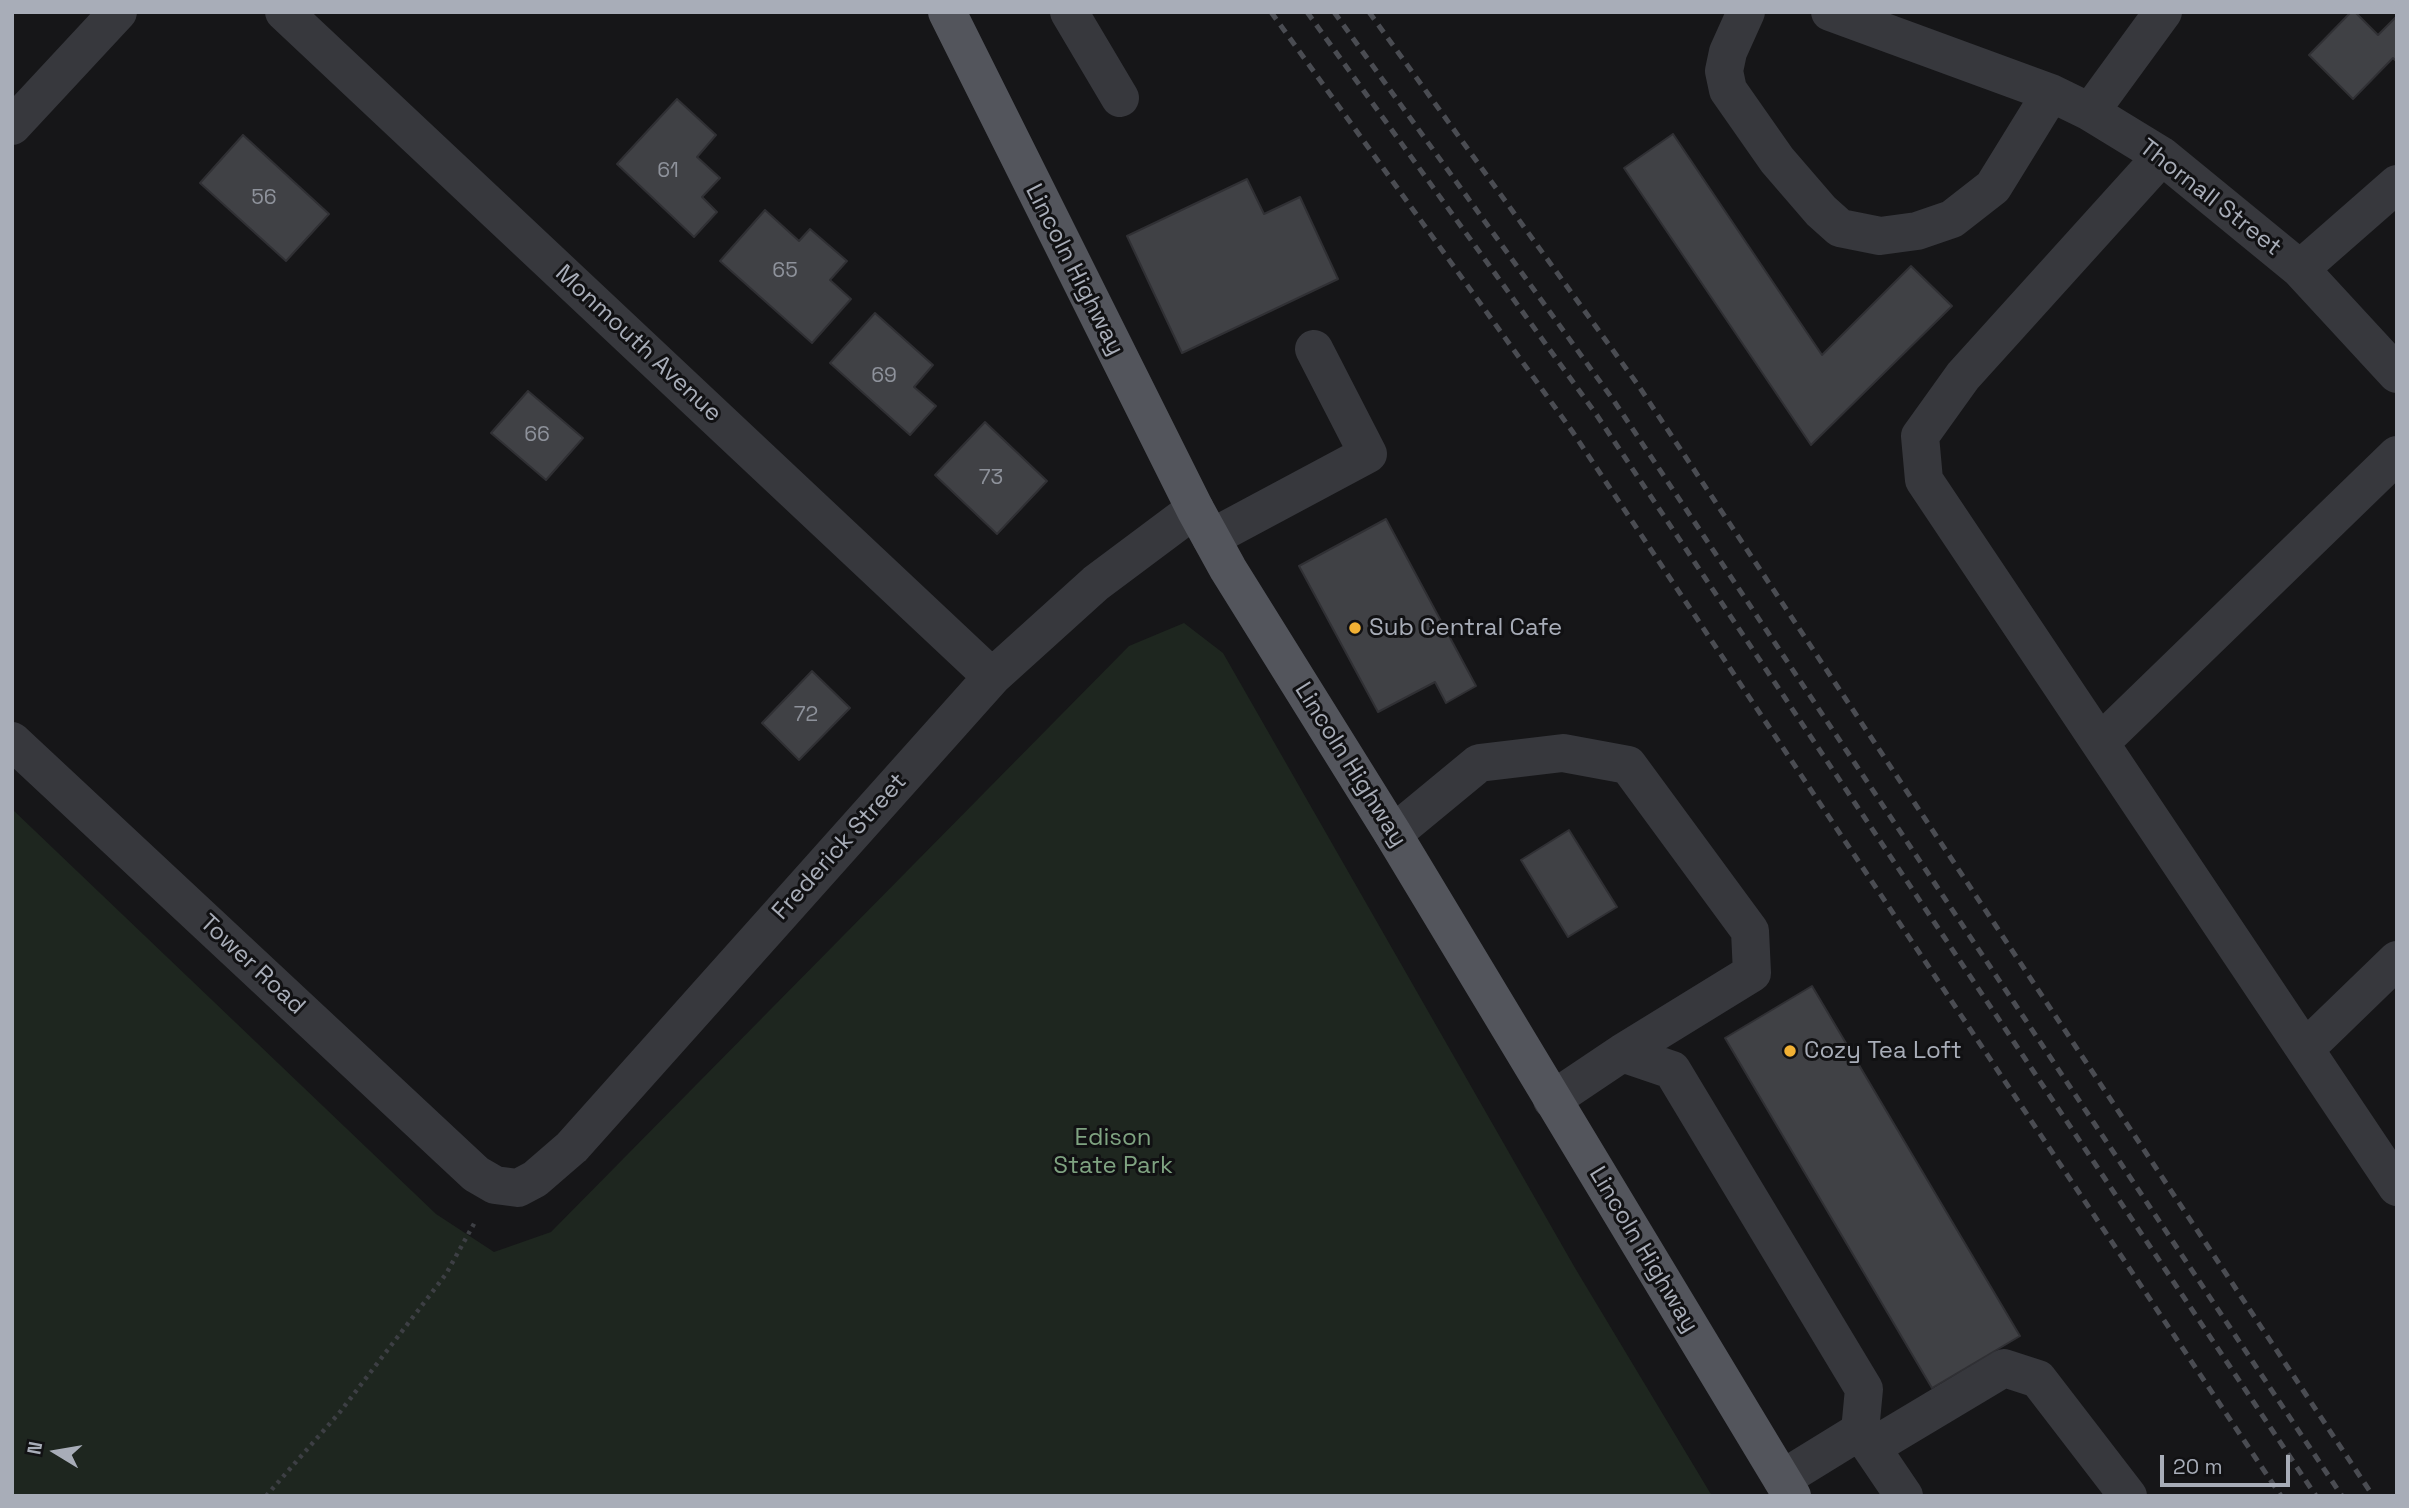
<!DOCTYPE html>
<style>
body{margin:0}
#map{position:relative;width:2409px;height:1508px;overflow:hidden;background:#161618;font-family:"Space Grotesk",sans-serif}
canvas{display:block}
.frame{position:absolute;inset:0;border:14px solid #a8adb8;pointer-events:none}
.north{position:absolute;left:21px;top:1417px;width:70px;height:70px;-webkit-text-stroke:5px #111113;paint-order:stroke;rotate:281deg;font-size:19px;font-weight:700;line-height:28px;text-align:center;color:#a8adb8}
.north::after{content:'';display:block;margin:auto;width:24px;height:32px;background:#a8adb8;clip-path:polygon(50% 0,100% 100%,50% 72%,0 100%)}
.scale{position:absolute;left:2160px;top:1455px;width:130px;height:32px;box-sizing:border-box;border:4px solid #a8adb8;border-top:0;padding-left:9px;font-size:21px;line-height:24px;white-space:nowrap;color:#a8adb8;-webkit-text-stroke:5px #111113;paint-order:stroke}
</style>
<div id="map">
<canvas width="2409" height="1508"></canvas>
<div class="frame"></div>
<div class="north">N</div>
<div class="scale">20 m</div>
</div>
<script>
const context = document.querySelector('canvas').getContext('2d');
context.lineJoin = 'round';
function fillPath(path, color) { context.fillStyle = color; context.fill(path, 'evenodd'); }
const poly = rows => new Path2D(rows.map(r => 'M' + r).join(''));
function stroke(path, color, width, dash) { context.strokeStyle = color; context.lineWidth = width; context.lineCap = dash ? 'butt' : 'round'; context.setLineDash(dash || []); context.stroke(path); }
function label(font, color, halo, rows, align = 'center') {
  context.font = font + ' "Space Grotesk",sans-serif'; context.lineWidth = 6; context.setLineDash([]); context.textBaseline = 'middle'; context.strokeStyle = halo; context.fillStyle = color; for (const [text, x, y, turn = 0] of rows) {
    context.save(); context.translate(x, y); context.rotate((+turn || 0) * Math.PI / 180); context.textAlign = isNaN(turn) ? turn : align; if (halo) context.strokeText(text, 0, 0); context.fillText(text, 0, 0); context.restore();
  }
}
const green = poly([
 [1184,623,1223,653,1575,1268,1712,1496,12,1496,12,809,436,1214,494,1252,551,1232,1129,646]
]);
const building = poly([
 [2351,12,2355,12,2378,35,2397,16,2397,62,2393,58,2353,99,2309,55,2351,12],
 [677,99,716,135,697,157,720,178,702,197,717,212,694,237,617,164,677,99],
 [1673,134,1822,355,1911,266,1952,306,1811,445,1624,168,1673,134],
 [243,135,329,214,286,261,200,183,243,135],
 [1247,179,1264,214,1300,197,1338,279,1182,353,1127,236,1247,179],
 [765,210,799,241,810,229,847,261,830,280,851,299,812,343,720,261,765,210],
 [875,313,933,365,914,387,936,406,910,435,830,363,875,313],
 [528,391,583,438,546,480,491,433,528,391],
 [985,422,1047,481,997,534,935,475,985,422],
 [1386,519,1476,686,1446,703,1435,682,1378,712,1299,566,1386,519],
 [812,671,850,708,799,760,762,723,812,671],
 [1569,830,1617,907,1568,937,1521,860,1569,830],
 [1812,986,2020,1336,1932,1388,1725,1038,1812,986]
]);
const path = poly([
 [266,1496,340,1412,446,1274,475,1222]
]);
const minor = poly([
 [284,12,992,677],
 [1069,12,1120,98],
 [1746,12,1728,52,1724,71,1728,90,1777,160,1821,211,1840,228,1880,236,1917,231,1952,219,1993,187,2051,93],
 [1830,12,2051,93,2090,112,2162,156,2300,269,2397,374],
 [2090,112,2163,12],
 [12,126,118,12],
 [2162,156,1963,376,1920,436,1924,480,2397,1187],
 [2300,269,2397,184],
 [1211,538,1368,454,1314,349],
 [12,741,476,1174,495,1185,518,1188,535,1179,572,1147,992,677,1096,583,1195,509],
 [2100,743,2397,455],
 [1393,834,1479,763,1563,753,1628,765,1750,931,1752,973,1622,1053],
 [2305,1049,2397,960],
 [1552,1100,1622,1053,1672,1070,1864,1389,1860,1431,1782,1479],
 [1860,1431,1904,1496],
 [1872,1447,2004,1368,2038,1379,2128,1496]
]);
const major = poly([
 [947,12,1195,509,1228,569,1393,834,1792,1496]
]);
const rail = poly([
 [1271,12,1572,431,2281,1496],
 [1307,12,1596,414,2316,1496],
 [1334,12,1614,401,2342,1496],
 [1369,12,1638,385,2373,1496]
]);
const markers = [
 [1355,628,7,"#f2b134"],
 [1790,1051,7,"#f2b134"]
];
const numberNames = [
 ["61",668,171],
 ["56",264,198],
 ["65",785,271],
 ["69",884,376],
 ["66",537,435],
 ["73",991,478],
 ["72",806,715]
];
const streetNames = [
 ["Thornall Street",2210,198,38],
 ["Lincoln Highway",1074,270,63],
 ["Monmouth Avenue",638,344,43],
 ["Lincoln Highway",1350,765,58],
 ["Frederick Street",840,847,-48],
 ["Tower Road",252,965,43],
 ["Lincoln Highway",1643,1250,59]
];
const poiNames = [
 ["Sub Central Cafe",1369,628],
 ["Cozy Tea Loft",1804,1051]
];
const parkNames = [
 ["Edison",1113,1138],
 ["State Park",1113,1166]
];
fillPath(green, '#1e261f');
fillPath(building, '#404145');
stroke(building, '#303034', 2);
stroke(path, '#3d3f44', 4.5, [3.5, 5]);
stroke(minor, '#37383d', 38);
stroke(major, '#53555c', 38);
stroke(rail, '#4a4c52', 5, [9, 7]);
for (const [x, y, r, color] of markers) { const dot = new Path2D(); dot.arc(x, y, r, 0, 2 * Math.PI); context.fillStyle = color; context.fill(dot); stroke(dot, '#111113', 2.5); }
label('21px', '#8e929b', null, numberNames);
label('24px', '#a8adb8', '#111113', streetNames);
label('24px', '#a8adb8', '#111113', poiNames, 'left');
label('24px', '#7fa381', '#111113', parkNames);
</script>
